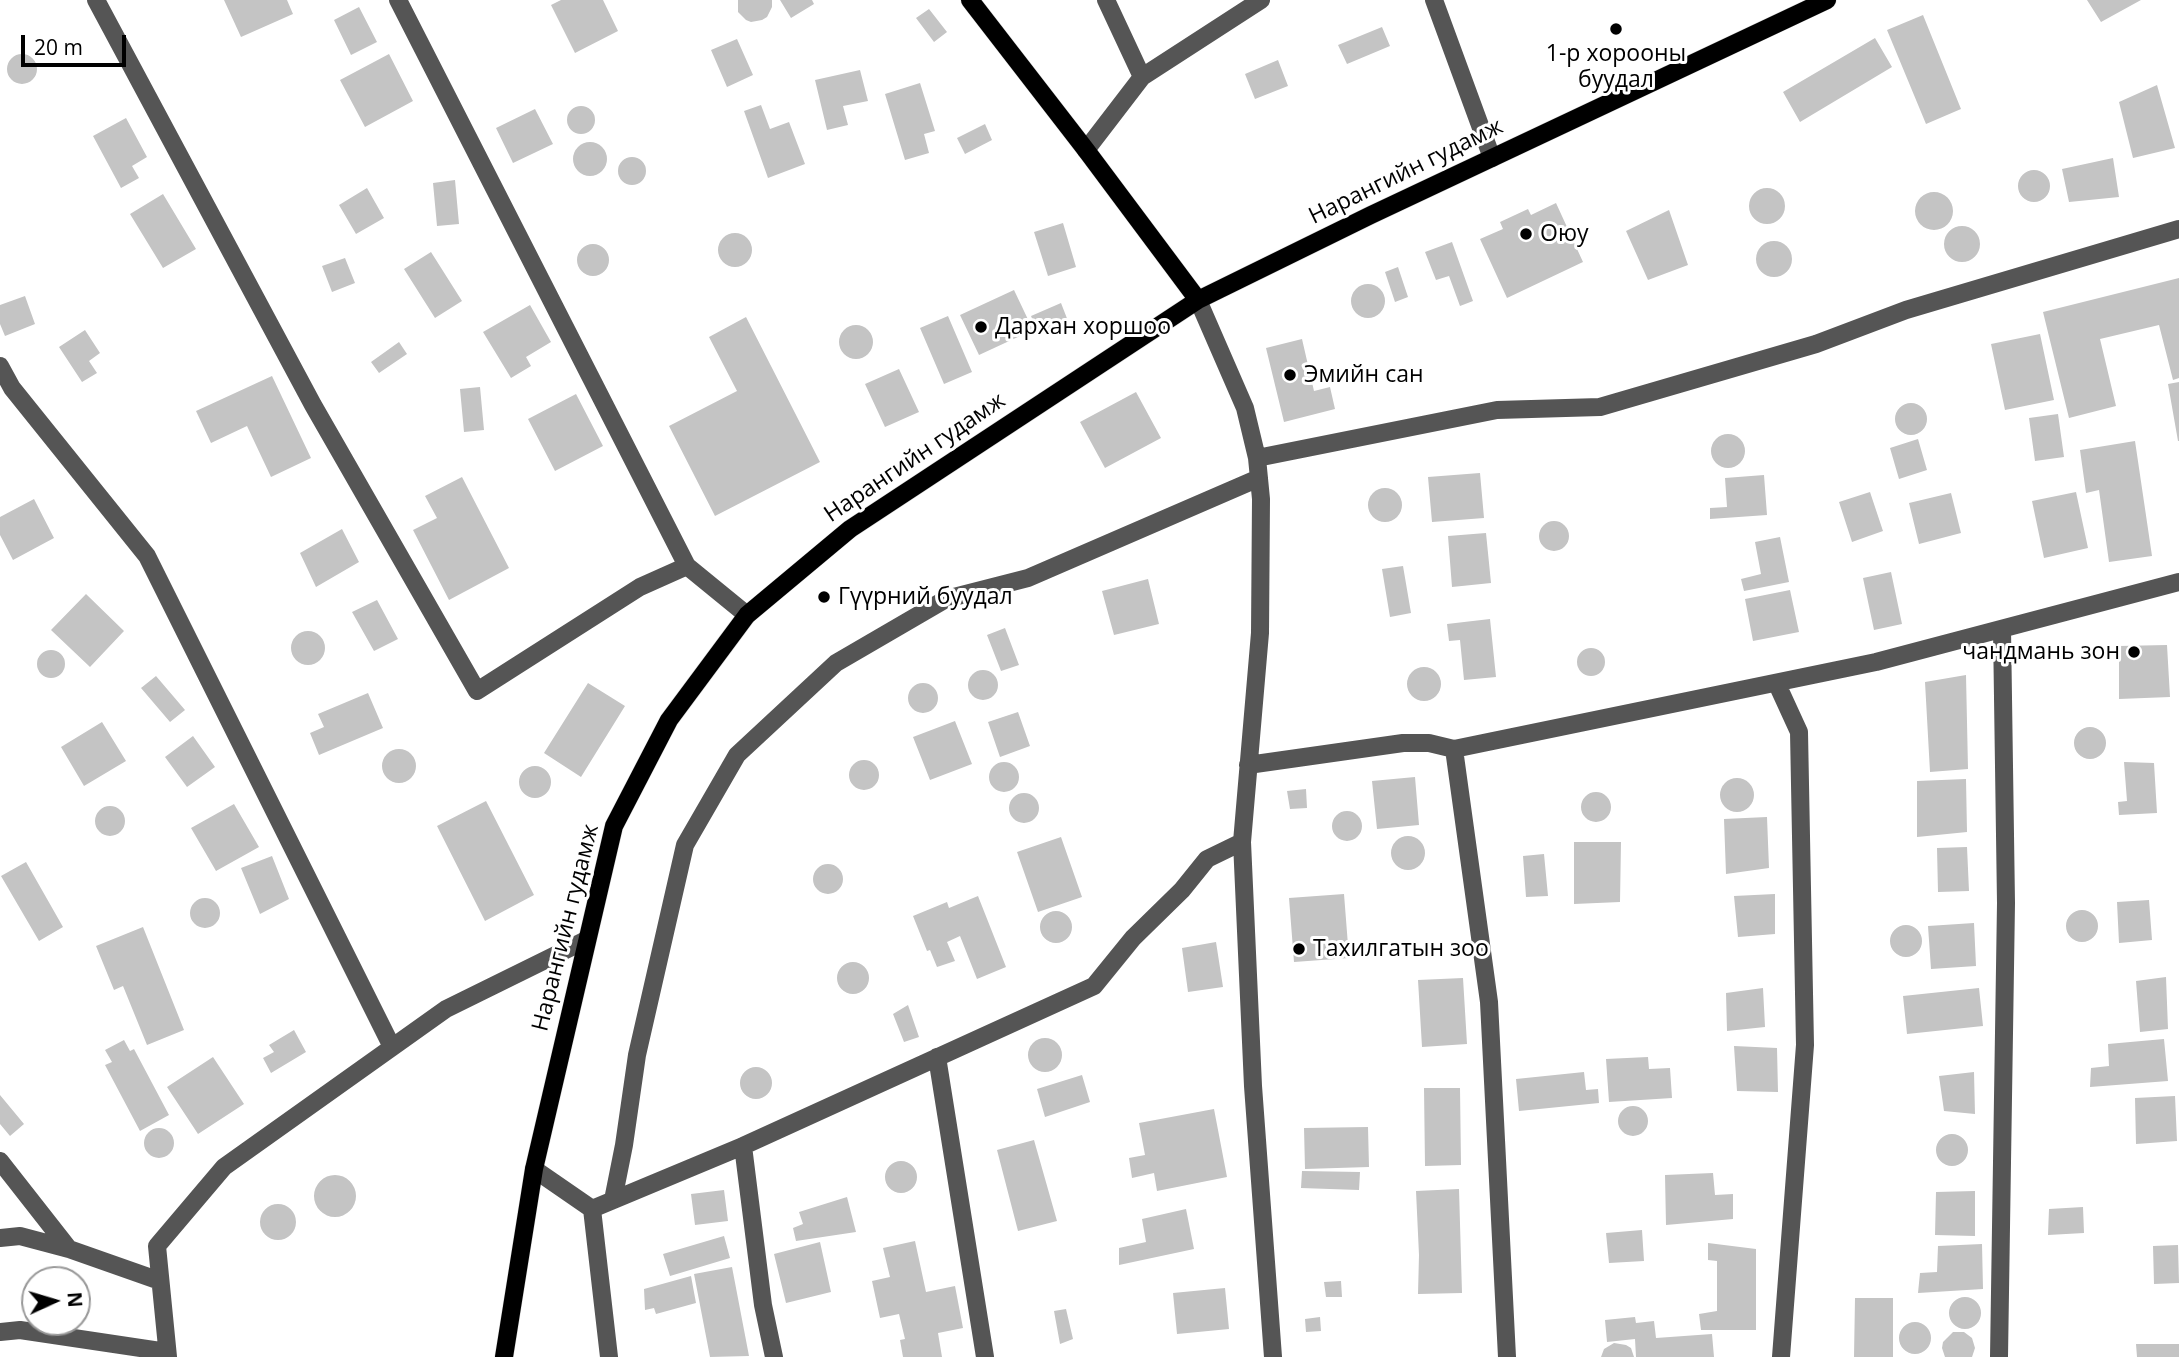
<!DOCTYPE html>
<meta charset="utf-8">
<style>
body{margin:0}
#map{position:relative;width:2179px;height:1357px;overflow:hidden;background:#fff;font-family:"Open Sans",sans-serif}
canvas{display:block}
.north{position:absolute;left:21px;top:1266px;width:70px;height:70px;box-sizing:border-box;background:#fff;border:2px solid #999;border-radius:50%;rotate:86deg;font-size:19px;font-weight:700;line-height:28px;text-align:center;color:#000}
.north::after{content:'';display:block;margin:auto;width:24px;height:32px;background:#000;clip-path:polygon(50% 0,100% 100%,50% 72%,0 100%)}
.scale{position:absolute;left:21px;top:35px;width:105px;height:32px;box-sizing:border-box;border:4px solid #000;border-top:0;padding-left:9px;font-size:21px;line-height:24px;white-space:nowrap;color:#000;-webkit-text-stroke:5px #fff;paint-order:stroke}
</style>
<div id="map">
<canvas width="2179" height="1357"></canvas>
<div class="north">N</div>
<div class="scale">20 m</div>
</div>
<script>
const context = document.querySelector('canvas').getContext('2d');
context.lineJoin = 'round';
function fillPath(path, color) { context.fillStyle = color; context.fill(path, 'evenodd'); }
const poly = rows => new Path2D(rows.map(r => 'M' + r).join(''));
function stroke(path, color, width, dash) { context.strokeStyle = color; context.lineWidth = width; context.lineCap = dash ? 'butt' : 'round'; context.setLineDash(dash || []); context.stroke(path); }
function label(font, color, halo, rows, align = 'center') {
  context.font = font + ' "Open Sans",sans-serif'; context.lineWidth = 6; context.setLineDash([]); context.textBaseline = 'middle'; context.strokeStyle = halo; context.fillStyle = color; for (const [text, x, y, turn = 0] of rows) {
    context.save(); context.translate(x, y); context.rotate((+turn || 0) * Math.PI / 180); context.textAlign = isNaN(turn) ? turn : align; if (halo) context.strokeText(text, 0, 0); context.fillText(text, 0, 0); context.restore();
  }
}
const building = poly([
 [224,0,287,0,293,14,241,37],
 [561,0,603,0,618,31,575,53,551,5],
 [738,0,772,0,772,7,767,17,762,20,751,22,746,20,738,12],
 [780,0,812,0,814,4,791,18],
 [2087,0,2141,0,2101,22],
 [359,7,377,42,351,55,334,20],
 [929,9,947,32,934,42,916,18],
 [1923,15,1961,109,1926,124,1887,30],
 [1382,27,1390,46,1347,64,1338,45],
 [1875,38,1892,67,1800,122,1783,92],
 [737,39,753,75,727,87,711,50],
 '7 69a15 15 0 1 1 30 0a15 15 0 1 1-30 0Z',
 [389,54,413,101,365,127,340,80],
 [1278,60,1288,86,1255,99,1245,74],
 [860,70,868,101,843,106,848,125,827,130,815,80],
 [920,83,935,131,924,134,929,153,905,160,885,94],
 [2157,85,2175,148,2133,158,2119,102],
 [761,105,770,129,789,122,805,164,768,178,744,111],
 '567 120a14 14 0 1 1 28 0a14 14 0 1 1-28 0Z',
 [535,109,553,144,513,163,496,128],
 [126,118,147,157,132,166,139,178,121,188,93,136],
 [985,124,992,140,965,154,957,138],
 '573 159a17 17 0 1 1 34 0a17 17 0 1 1-34 0Z',
 '618 171a14 14 0 1 1 28 0a14 14 0 1 1-28 0Z',
 [2113,158,2119,197,2069,202,2062,169],
 '2018 186a16 16 0 1 1 32 0a16 16 0 1 1-32 0Z',
 [455,180,459,224,437,226,433,183],
 [367,188,384,218,356,234,339,205],
 '1749 206a18 18 0 1 1 36 0a18 18 0 1 1-36 0Z',
 '1915 211a19 19 0 1 1 38 0a19 19 0 1 1-38 0Z',
 [163,194,196,249,163,268,130,214],
 [1556,203,1583,262,1507,298,1480,239,1503,229,1500,222,1528,209,1531,215],
 [1669,210,1688,265,1648,280,1626,231],
 [1063,223,1076,267,1048,276,1034,232],
 '1944 244a18 18 0 1 1 36 0a18 18 0 1 1-36 0Z',
 '718 250a17 17 0 1 1 34 0a17 17 0 1 1-34 0Z',
 '1756 259a18 18 0 1 1 36 0a18 18 0 1 1-36 0Z',
 [1452,242,1473,301,1460,306,1449,276,1436,280,1425,252],
 '577 260a16 16 0 1 1 32 0a16 16 0 1 1-32 0Z',
 [431,252,462,301,435,318,404,269],
 [345,258,355,283,332,292,322,266],
 [1398,267,1408,297,1395,302,1385,272],
 [2179,278,2179,378,2173,380,2159,325,2100,339,2116,406,2069,418,2043,312],
 '1351 301a17 17 0 1 1 34 0a17 17 0 1 1-34 0Z',
 [1014,290,1033,330,979,355,960,315],
 [25,296,35,324,5,336,0,324,0,305],
 [1061,303,1068,321,1038,333,1031,316],
 [530,305,551,342,526,357,531,366,511,378,483,332],
 [948,316,972,372,944,384,920,328],
 [746,317,820,462,715,516,669,426,737,391,709,337],
 '839 342a17 17 0 1 1 34 0a17 17 0 1 1-34 0Z',
 [85,330,100,353,89,361,97,373,82,382,59,347],
 [2040,334,2054,400,2005,410,1991,344],
 [1302,339,1314,391,1330,387,1335,409,1284,422,1266,348],
 [399,342,407,354,379,373,371,362],
 [899,369,919,412,885,427,865,384],
 [272,376,311,458,271,477,247,426,211,443,196,411],
 [2179,382,2179,441,2178,441,2168,384],
 [480,387,484,430,464,432,460,389],
 [1136,392,1161,438,1105,468,1080,422],
 [576,394,603,446,555,471,528,419],
 '1895 419a16 16 0 1 1 32 0a16 16 0 1 1-32 0Z',
 [2058,414,2064,457,2035,461,2029,418],
 '1711 451a17 17 0 1 1 34 0a17 17 0 1 1-34 0Z',
 [1918,439,1927,470,1899,479,1890,448],
 [2135,441,2152,556,2109,562,2099,490,2086,493,2080,450],
 [1480,473,1484,518,1432,522,1428,477],
 [1764,475,1767,515,1710,519,1710,508,1727,507,1725,478],
 [462,477,509,568,449,600,413,530,437,518,425,496],
 '1368 505a17 17 0 1 1 34 0a17 17 0 1 1-34 0Z',
 [1870,492,1883,531,1852,542,1839,502],
 [2076,492,2088,548,2044,558,2032,501],
 [1951,493,1961,533,1919,544,1909,503],
 [34,499,54,538,13,560,0,535,0,517],
 '1539 536a15 15 0 1 1 30 0a15 15 0 1 1-30 0Z',
 [342,529,359,562,316,587,300,553],
 [1486,533,1491,583,1452,587,1448,536],
 [1780,537,1789,582,1744,591,1741,579,1761,574,1755,542],
 [1403,566,1411,613,1390,617,1382,569],
 [1891,572,1902,624,1874,630,1863,578],
 [1148,579,1159,624,1114,635,1102,591],
 [1790,590,1799,632,1753,641,1745,599],
 [86,594,124,631,90,667,51,630],
 [377,600,398,639,374,651,352,612],
 [1490,619,1496,677,1464,680,1460,640,1449,641,1447,624],
 [1005,628,1019,665,1001,671,987,635],
 '291 648a17 17 0 1 1 34 0a17 17 0 1 1-34 0Z',
 [2167,645,2170,697,2119,699,2119,646],
 '1577 662a14 14 0 1 1 28 0a14 14 0 1 1-28 0Z',
 '37 664a14 14 0 1 1 28 0a14 14 0 1 1-28 0Z',
 '1407 684a17 17 0 1 1 34 0a17 17 0 1 1-34 0Z',
 '968 685a15 15 0 1 1 30 0a15 15 0 1 1-30 0Z',
 [1966,675,1968,769,1930,772,1925,682],
 [156,676,185,710,170,722,141,688],
 '908 698a15 15 0 1 1 30 0a15 15 0 1 1-30 0Z',
 [588,683,625,706,581,777,544,753],
 [368,693,383,728,319,755,310,733,324,727,318,714],
 [1018,712,1030,746,1000,757,988,722],
 [955,721,972,764,930,780,913,737],
 [102,722,126,761,84,786,61,747],
 '2074 743a16 16 0 1 1 32 0a16 16 0 1 1-32 0Z',
 [193,736,215,767,187,787,165,757],
 '382 766a17 17 0 1 1 34 0a17 17 0 1 1-34 0Z',
 '849 775a15 15 0 1 1 30 0a15 15 0 1 1-30 0Z',
 '989 777a15 15 0 1 1 30 0a15 15 0 1 1-30 0Z',
 [2124,762,2154,763,2157,813,2119,815,2118,802,2127,801],
 '519 782a16 16 0 1 1 32 0a16 16 0 1 1-32 0Z',
 [1415,777,1419,825,1377,829,1372,781],
 '1720 795a17 17 0 1 1 34 0a17 17 0 1 1-34 0Z',
 [1966,779,1967,832,1917,837,1917,781],
 [1306,789,1307,808,1290,809,1287,791],
 '1581 807a15 15 0 1 1 30 0a15 15 0 1 1-30 0Z',
 '1009 808a15 15 0 1 1 30 0a15 15 0 1 1-30 0Z',
 [486,801,534,895,485,921,437,826],
 [234,804,259,847,216,871,191,828],
 '95 821a15 15 0 1 1 30 0a15 15 0 1 1-30 0Z',
 '1332 826a15 15 0 1 1 30 0a15 15 0 1 1-30 0Z',
 [1767,817,1769,868,1726,874,1724,819],
 '1391 853a17 17 0 1 1 34 0a17 17 0 1 1-34 0Z',
 [1061,837,1082,897,1038,912,1017,852],
 [1574,842,1621,842,1620,902,1574,904],
 [1967,847,1969,891,1938,892,1937,848],
 [1544,854,1548,896,1526,897,1523,856],
 [272,856,289,899,260,914,241,868],
 [26,862,63,927,39,941,1,876],
 '813 879a15 15 0 1 1 30 0a15 15 0 1 1-30 0Z',
 [1344,894,1349,958,1294,962,1289,898],
 [1775,894,1775,934,1738,937,1734,896],
 [978,896,1006,967,977,979,960,936,947,942,955,961,937,967,930,950,927,951,913,916,947,902,949,908],
 '190 913a15 15 0 1 1 30 0a15 15 0 1 1-30 0Z',
 [2149,900,2152,940,2119,943,2117,902],
 '2066 926a16 16 0 1 1 32 0a16 16 0 1 1-32 0Z',
 '1040 927a16 16 0 1 1 32 0a16 16 0 1 1-32 0Z',
 [1974,923,1976,966,1931,969,1928,926],
 '1890 941a16 16 0 1 1 32 0a16 16 0 1 1-32 0Z',
 [143,927,184,1030,147,1045,123,986,114,990,96,946],
 [1216,942,1223,987,1188,992,1182,948],
 '837 978a16 16 0 1 1 32 0a16 16 0 1 1-32 0Z',
 [2166,977,2168,1029,2140,1032,2136,981],
 [1463,978,1467,1044,1422,1047,1418,980],
 [1763,988,1765,1027,1727,1031,1726,993],
 [1979,988,1983,1026,1907,1034,1903,996],
 [908,1005,919,1037,904,1042,893,1014],
 [294,1030,306,1052,271,1073,263,1058,274,1052,269,1045],
 '1028 1055a17 17 0 1 1 34 0a17 17 0 1 1-34 0Z',
 [2164,1039,2168,1081,2090,1087,2091,1068,2109,1066,2108,1044],
 [124,1040,130,1051,134,1049,169,1115,140,1131,105,1065,112,1062,105,1050],
 [1734,1046,1777,1048,1778,1092,1737,1091],
 [213,1057,244,1104,198,1134,167,1087],
 [1648,1057,1649,1069,1670,1068,1672,1098,1609,1102,1606,1059],
 '740 1083a16 16 0 1 1 32 0a16 16 0 1 1-32 0Z',
 [1584,1072,1586,1090,1598,1089,1599,1103,1519,1111,1516,1079],
 [1974,1072,1975,1114,1944,1111,1939,1076],
 [1082,1075,1090,1102,1045,1117,1037,1089],
 [1424,1088,1460,1088,1461,1165,1425,1166],
 [0,1095,24,1124,10,1136,0,1124],
 [2175,1096,2177,1141,2136,1144,2135,1098],
 '1618 1121a15 15 0 1 1 30 0a15 15 0 1 1-30 0Z',
 [1214,1109,1227,1177,1157,1191,1154,1173,1132,1178,1129,1158,1145,1155,1139,1123],
 [1368,1127,1369,1167,1305,1169,1304,1128],
 '144 1143a15 15 0 1 1 30 0a15 15 0 1 1-30 0Z',
 '1936 1150a16 16 0 1 1 32 0a16 16 0 1 1-32 0Z',
 [1034,1140,1057,1221,1018,1231,997,1150],
 '885 1177a16 16 0 1 1 32 0a16 16 0 1 1-32 0Z',
 [1302,1171,1360,1172,1359,1190,1301,1188],
 [1713,1173,1715,1195,1733,1194,1733,1219,1666,1225,1665,1175],
 '314 1196a21 21 0 1 1 42 0a21 21 0 1 1-42 0Z',
 [1459,1189,1462,1293,1418,1294,1419,1255,1416,1191],
 [724,1190,728,1221,695,1225,691,1194],
 [1975,1191,1975,1236,1935,1235,1936,1192],
 [847,1197,856,1232,796,1241,793,1228,803,1224,799,1212],
 '260 1222a18 18 0 1 1 36 0a18 18 0 1 1-36 0Z',
 [2083,1207,2084,1233,2048,1235,2049,1209],
 [1186,1209,1194,1249,1119,1265,1119,1248,1146,1242,1142,1219],
 [1642,1230,1644,1261,1609,1263,1606,1233],
 [724,1236,730,1258,670,1276,663,1254],
 [915,1241,926,1292,955,1286,963,1328,938,1333,942,1357,903,1357,900,1340,905,1339,899,1314,880,1318,872,1281,890,1277,883,1248],
 [820,1242,831,1292,786,1303,774,1254],
 [1708,1243,1756,1249,1756,1330,1701,1330,1699,1314,1717,1311,1717,1261,1708,1260],
 [1982,1244,1983,1289,1918,1293,1920,1273,1937,1272,1938,1246],
 [2178,1245,2179,1283,2154,1284,2153,1246],
 [732,1267,749,1356,710,1357,694,1274],
 [691,1276,696,1303,656,1314,654,1308,645,1310,644,1289],
 [1341,1281,1342,1297,1326,1297,1324,1282],
 [1225,1288,1229,1329,1177,1334,1173,1293],
 '1949 1313a16 16 0 1 1 32 0a16 16 0 1 1-32 0Z',
 [1855,1298,1893,1298,1893,1357,1854,1357],
 [1066,1309,1073,1339,1060,1344,1054,1311],
 [1320,1317,1321,1331,1306,1332,1305,1319],
 [1635,1317,1636,1323,1654,1321,1656,1338,1712,1334,1714,1357,1636,1357,1635,1339,1607,1342,1605,1320],
 '1899 1338a16 16 0 1 1 32 0a16 16 0 1 1-32 0Z',
 [1953,1332,1964,1332,1972,1338,1975,1348,1972,1357,1945,1357,1942,1348,1943,1342],
 [1614,1343,1626,1345,1631,1348,1634,1357,1601,1357,1604,1349],
 [2136,1344,2179,1344,2179,1357,2137,1357]
]);
const minor = poly([
 [96,0,313,405,477,691,640,587,687,566,747,615],
 [398,0,687,566],
 [1106,0,1142,77],
 [1434,0,1492,158],
 [1086,150,1142,77,1261,0],
 [1198,300,1245,408,1257,458,1261,499,1260,633,1242,842,1253,1086,1273,1357],
 [0,366,12,388,147,556,392,1047],
 [1257,458,1497,410,1600,407,1816,344,1906,310,2179,229],
 [1777,684,1799,732,1805,1045,1781,1357],
 [1454,749,1489,1002,1507,1357],
 [1248,765,1403,743,1429,743,1454,749,1876,662,2179,582],
 [937,1057,985,1357],
 [743,1146,763,1305,774,1357],
 [0,1161,69,1249,160,1281],
 [534,1169,592,1209,743,1146,1094,986,1133,938,1182,890,1207,859,1242,842],
 [613,1200,624,1145,637,1055,685,845,737,755,836,663,946,599,1028,578,1259,478],
 [592,1209,609,1357],
 [0,1238,20,1236,69,1249],
 [0,1332,20,1330,167,1352],
 [168,1357,157,1246,224,1167,446,1009,586,940],
 [1999,1357,2006,903,2002,629]
]);
const major = poly([
 [970,0,1086,150,1198,300],
 [504,1357,534,1169,614,826,669,720,747,615,850,529,1198,300,1371,215,1827,0]
]);
const markers = [
 [1616,29,7,"#000"],
 [1526,234,7,"#000"],
 [981,327,7,"#000"],
 [1290,375,7,"#000"],
 [824,597,7,"#000"],
 [2134,652,7,"#000"],
 [1299,949,7,"#000"]
];
const poiNames = [
 ["1-р хорооны",1616,54,"center"],
 ["буудал",1616,80,"center"],
 ["Оюу",1540,234],
 ["Дархан хоршоо",995,327],
 ["Эмийн сан",1304,375],
 ["Гүүрний буудал",838,597],
 ["чандмань зон",2120,652,"right"],
 ["Тахилгатын зоо",1313,949]
];
const streetNames = [
 ["Нарангийн гудамж",1406,172,-26],
 ["Нарангийн гудамж",915,458,-34],
 ["Нарангийн гудамж",566,928,-76]
];
fillPath(building, '#c4c4c4');
stroke(major, '#dbdbdb', 19);
stroke(minor, '#555', 18);
stroke(major, '#000', 18);
for (const [x, y, r, color] of markers) { const dot = new Path2D(); dot.arc(x, y, r, 0, 2 * Math.PI); context.fillStyle = color; context.fill(dot); stroke(dot, '#fff', 2.5); }
label('23px', '#000', '#fff', poiNames, 'left');
label('23px', '#000', '#fff', streetNames);
</script>
